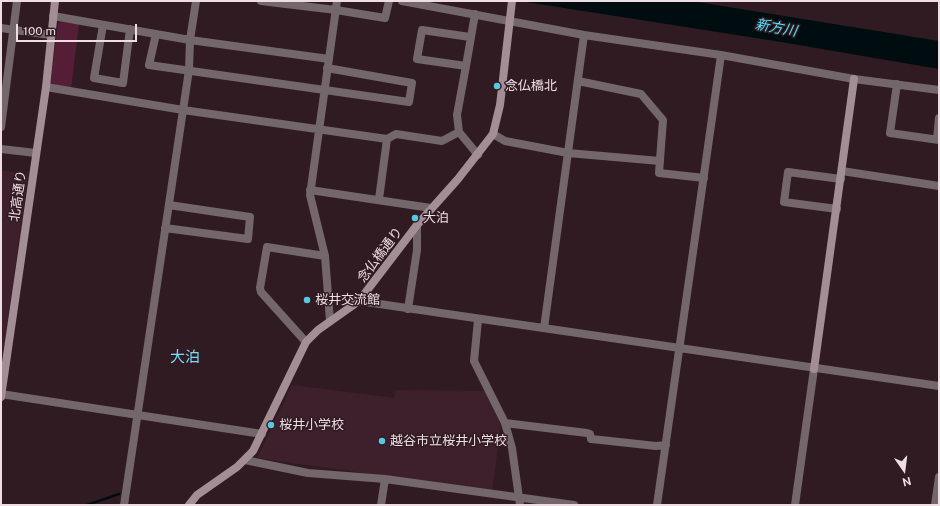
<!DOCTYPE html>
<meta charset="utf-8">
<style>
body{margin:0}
#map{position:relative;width:940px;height:506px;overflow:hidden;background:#311b23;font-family:"Public Sans",sans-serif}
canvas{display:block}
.frame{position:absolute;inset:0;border:2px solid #eedee3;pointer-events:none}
.north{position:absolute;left:884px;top:450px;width:40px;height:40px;-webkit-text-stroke:3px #311b23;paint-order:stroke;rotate:166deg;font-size:11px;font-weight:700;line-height:16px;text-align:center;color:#eedee3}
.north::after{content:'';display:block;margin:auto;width:14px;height:18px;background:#eedee3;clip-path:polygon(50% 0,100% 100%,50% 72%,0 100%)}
.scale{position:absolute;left:16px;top:24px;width:121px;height:18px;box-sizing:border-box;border:2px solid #eedee3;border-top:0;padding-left:5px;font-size:12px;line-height:14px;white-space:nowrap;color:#eedee3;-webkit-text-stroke:3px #311b23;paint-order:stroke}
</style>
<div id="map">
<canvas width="940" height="506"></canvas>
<div class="frame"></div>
<div class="north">N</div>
<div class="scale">100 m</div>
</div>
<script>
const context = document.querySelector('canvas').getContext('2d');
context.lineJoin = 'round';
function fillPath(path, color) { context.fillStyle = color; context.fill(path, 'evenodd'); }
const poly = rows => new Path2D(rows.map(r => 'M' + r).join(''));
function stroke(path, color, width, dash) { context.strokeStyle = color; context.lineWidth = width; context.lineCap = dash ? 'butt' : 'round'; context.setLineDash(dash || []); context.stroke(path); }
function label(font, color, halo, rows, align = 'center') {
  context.font = font + ' "Public Sans","Noto Sans JP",sans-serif'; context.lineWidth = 3; context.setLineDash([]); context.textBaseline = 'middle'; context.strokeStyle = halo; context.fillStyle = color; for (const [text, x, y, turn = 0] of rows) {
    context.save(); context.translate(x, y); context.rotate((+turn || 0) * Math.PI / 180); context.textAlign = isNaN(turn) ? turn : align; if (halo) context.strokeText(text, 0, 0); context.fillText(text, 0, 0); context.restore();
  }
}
const built = poly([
 [1,170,28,174,1,369],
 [292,385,394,398,396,390,486,391,501,425,492,491,257,458]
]);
const green = poly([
 [60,22,79,24,71,89,50,86,58,24]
]);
const water = poly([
 [520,1,698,2,939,41,939,69,781,42]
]);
const stream = poly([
 [87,505,119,494]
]);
const street = poly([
 [261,1,336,10,385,18,389,1],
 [402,1,584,35,721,55,854,79,939,90],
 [53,16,190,40,329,59],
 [103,25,94,78,123,83,130,29],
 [1,28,50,35],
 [156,34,149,65,409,102,412,83,327,68],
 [470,37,422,30,417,59,466,66,475,14],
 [466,66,457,115,459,132,478,155],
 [578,81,641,94,663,120,659,173,704,178],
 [897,84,890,133,939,140],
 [46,87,183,110,387,139,396,134,442,141,459,132],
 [1,127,17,1],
 [493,134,505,141,568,153,660,161],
 [937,139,939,118],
 [1,149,36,153],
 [842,171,939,186],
 [310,190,431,208],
 [379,199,387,139],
 [837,209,784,202,788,172,841,179],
 [165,228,248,239,250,217,169,205],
 [359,301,939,386],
 [408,309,417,250,417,225],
 [478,320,474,361,505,423,512,448,520,505],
 [330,321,325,256,310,195,337,1],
 [544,328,584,35],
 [306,342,261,292,260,288,267,247,325,256],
 [1,394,262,434],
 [505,423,587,433,590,434,591,439,601,440,656,446,666,445],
 [245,460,308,473,385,479,574,505],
 [124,505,189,70,190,40,196,1],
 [381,505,385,479],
 [657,505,721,55],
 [795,505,814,369],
 [935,505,939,477]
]);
const secondary = poly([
 [814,369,854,79],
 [1,397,46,87,55,1],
 [189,505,197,495,237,467,253,451,306,342,318,330,359,301,417,225,458,179,493,134,500,105,512,1]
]);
const markers = [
 [497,86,4,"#56c9e0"],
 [415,218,4,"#56c9e0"],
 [307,300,4,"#56c9e0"],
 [271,425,4,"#56c9e0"],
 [382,441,4,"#56c9e0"]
];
const poiNames = [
 ["念仏橋北",505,86],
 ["大泊",423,218],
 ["桜井交流館",315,300],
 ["桜井小学校",279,425],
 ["越谷市立桜井小学校",390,441]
];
const streetNames = [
 ["北高通り",18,196,-82],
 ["念仏橋通り",380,255,-53]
];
const waterNames = [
 ["新方川",776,28,10]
];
const quarterNames = [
 ["大泊",185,357]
];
fillPath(built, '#3e202c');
fillPath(green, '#551d36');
fillPath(water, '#000d10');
stroke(stream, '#000d10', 2.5);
stroke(street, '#73676b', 8);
stroke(secondary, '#a28e94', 8);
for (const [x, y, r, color] of markers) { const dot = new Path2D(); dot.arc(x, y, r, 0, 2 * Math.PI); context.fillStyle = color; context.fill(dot); stroke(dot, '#311b23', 1.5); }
label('13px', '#eedee3', '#311b23', poiNames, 'left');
label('13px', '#eedee3', '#311b23', streetNames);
label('italic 14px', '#53e0fb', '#311b23', waterNames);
label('15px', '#77ddf3', '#311b23', quarterNames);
</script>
